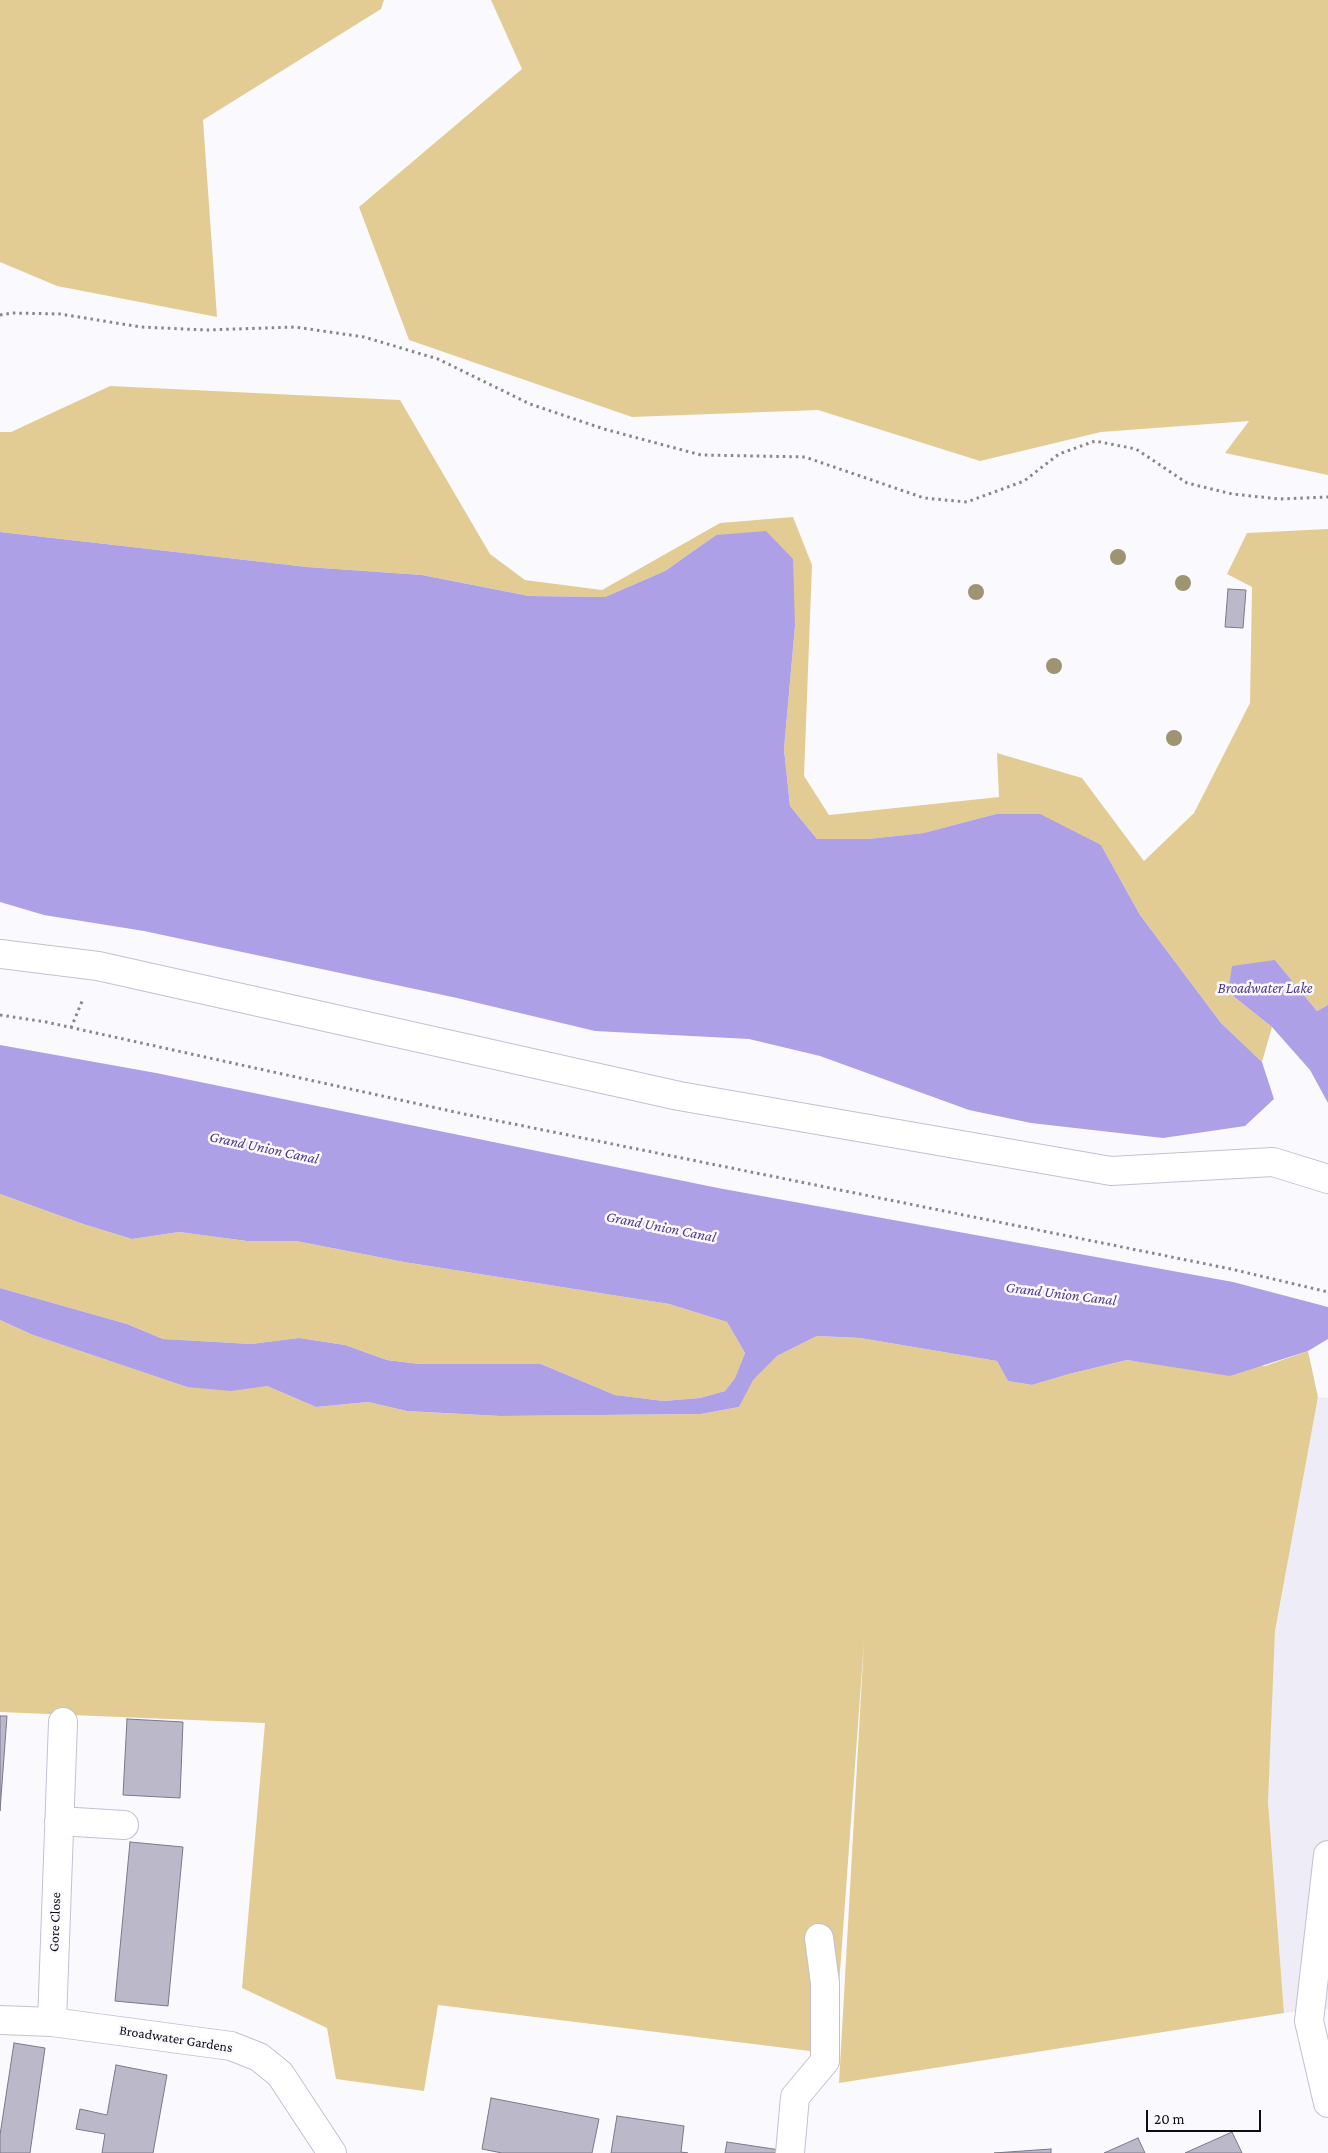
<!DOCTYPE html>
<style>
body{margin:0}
#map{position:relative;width:1328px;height:2153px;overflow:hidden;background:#fafafe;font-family:"Crimson Pro",serif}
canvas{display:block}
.scale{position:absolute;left:1146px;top:2110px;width:115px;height:22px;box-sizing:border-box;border:2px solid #0e0d13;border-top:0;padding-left:6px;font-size:15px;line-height:18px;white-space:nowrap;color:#0e0d13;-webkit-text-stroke:4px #fafafe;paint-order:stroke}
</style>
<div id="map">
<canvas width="1328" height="2153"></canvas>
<div class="scale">20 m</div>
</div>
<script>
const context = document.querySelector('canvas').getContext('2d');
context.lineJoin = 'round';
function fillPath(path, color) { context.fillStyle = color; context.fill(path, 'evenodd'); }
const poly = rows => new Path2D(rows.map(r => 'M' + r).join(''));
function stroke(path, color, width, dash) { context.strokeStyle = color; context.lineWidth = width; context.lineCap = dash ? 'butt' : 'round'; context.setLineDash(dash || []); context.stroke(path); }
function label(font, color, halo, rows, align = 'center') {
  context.font = font + ' "Crimson Pro",serif'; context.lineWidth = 5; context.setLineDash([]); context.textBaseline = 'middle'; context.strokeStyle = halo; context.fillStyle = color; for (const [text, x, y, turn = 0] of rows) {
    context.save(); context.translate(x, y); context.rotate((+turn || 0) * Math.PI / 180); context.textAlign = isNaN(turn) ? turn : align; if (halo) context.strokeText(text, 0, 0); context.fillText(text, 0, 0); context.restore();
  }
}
const built = poly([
 [1318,1397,1328,1398,1328,2009,1284,2013,1267,1785,1275,1631]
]);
const green = poly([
 [0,0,384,0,381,9,203,120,217,317,57,286,0,262],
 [491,0,1328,0,1328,475,1225,453,1249,421,1101,432,980,461,818,410,632,417,409,340,359,207,522,69],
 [110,386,400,400,490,554,525,580,602,590,720,523,793,517,812,565,804,776,829,815,999,797,997,753,1082,778,1144,861,1194,813,1250,703,1252,587,1227,574,1247,533,1328,529,1328,1005,1317,1011,1275,960,1228,992,1272,1027,1262,1062,1221,1023,1140,915,1101,845,996,814,925,833,868,839,817,839,790,806,784,749,795,626,716,535,665,571,605,597,529,596,422,575,307,567,0,532,0,432,11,432],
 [0,1194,83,1224,132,1239,179,1232,247,1241,296,1241,404,1262,669,1304,727,1322,745,1353,735,1378,725,1391,700,1398,664,1401,615,1395,541,1364,419,1364,387,1360,345,1345,299,1338,251,1344,163,1339,127,1324,0,1288],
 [0,1320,33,1335,187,1387,267,1386,316,1407,368,1402,407,1411,500,1416,701,1414,739,1407,752,1380,777,1356,817,1336,860,1338,997,1361,1008,1381,1032,1385,1069,1374,1127,1360,1156,1364,1265,1366,1308,1351,1318,1397,1275,1631,1268,1801,1284,2013,839,2083,864,1642,834,2054,438,2005,424,2091,336,2079,327,2028,242,1988,265,1723,0,1712]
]);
const water = poly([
 [766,531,793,559,795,626,784,749,790,806,817,839,868,839,924,833,996,814,1040,814,1101,845,1140,915,1221,1023,1262,1062,1274,1099,1245,1126,1163,1138,1031,1123,969,1110,820,1056,749,1039,595,1031,457,998,144,931,44,915,0,902,0,532,307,567,422,575,529,596,605,597,665,571,716,535],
 [1275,960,1317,1011,1328,1005,1328,1103,1310,1070,1272,1027,1228,992,1232,966],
 [0,1045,156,1073,718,1188,1233,1282,1328,1307,1328,1339,1308,1351,1230,1376,1127,1360,1069,1374,1032,1385,1008,1381,997,1361,860,1338,817,1336,777,1356,753,1380,739,1407,701,1414,500,1416,407,1411,368,1402,316,1407,267,1386,231,1391,187,1387,33,1335,0,1320,0,1288,127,1324,163,1339,251,1344,299,1338,345,1345,387,1360,419,1364,541,1364,615,1395,664,1401,700,1398,725,1391,735,1378,745,1353,727,1322,669,1304,404,1262,296,1241,247,1241,179,1232,132,1239,83,1224,0,1194]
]);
const building = poly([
 [1228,589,1246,590,1243,628,1225,627,1228,589],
 [0,1716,7,1716,0,1811,0,1716],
 [127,1719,183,1722,180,1798,123,1795,127,1719],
 [130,1842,183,1847,168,2006,115,2001,130,1842],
 [14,2043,45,2048,30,2153,0,2153,0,2135,14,2043],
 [116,2065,167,2075,153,2153,102,2153,105,2134,76,2129,80,2109,107,2115,116,2065],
 [491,2098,599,2119,592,2153,502,2153,482,2149,491,2098],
 [617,2116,684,2126,681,2152,688,2153,611,2153,617,2116],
 [1232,2132,1242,2153,1185,2153,1232,2132],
 [1138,2138,1145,2153,1104,2153,1138,2138],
 [727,2142,780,2150,780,2153,725,2153,727,2142],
 [1051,2149,1051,2153,994,2153,1051,2149]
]);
const path = poly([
 [0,315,12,313,60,314,141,327,206,330,295,327,364,337,438,359,530,404,604,429,701,455,805,457,924,498,967,502,1024,481,1059,454,1095,441,1136,449,1187,483,1232,494,1280,499,1328,497],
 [0,1015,46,1022,464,1114,1231,1269,1328,1292],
 [71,1028,83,999]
]);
const minor = poly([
 [0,954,98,966,679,1096,1111,1171,1273,1162,1328,1179],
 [59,1821,124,1825],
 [1328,1855,1309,2021,1328,2103],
 [0,2020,52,2022,231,2046,259,2057,280,2074,332,2153],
 [52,2022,63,1722],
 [790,2153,795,2097,825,2061,825,1983,819,1938]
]);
const trees = [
 [1118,557],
 [1183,583],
 [976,592],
 [1054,666],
 [1174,738]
];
const streetNames = [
 ["Gore Close",55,1922,-88],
 ["Broadwater Gardens",176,2039,9]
];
const waterNames = [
 ["Broadwater Lake",1265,988],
 ["Grand Union Canal",264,1148,12],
 ["Grand Union Canal",661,1227,11],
 ["Grand Union Canal",1061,1294,7]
];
fillPath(built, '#eeecf7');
fillPath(green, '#e3cc94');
fillPath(water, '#ada0e6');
fillPath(building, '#bbb8ca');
stroke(building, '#7b7889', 1);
stroke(minor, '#c2c0d2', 30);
stroke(path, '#87868b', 3, [2.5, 4]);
stroke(minor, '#fff', 28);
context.fillStyle = '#9f9472';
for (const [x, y] of trees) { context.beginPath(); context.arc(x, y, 8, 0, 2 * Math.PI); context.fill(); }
label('14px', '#0e0d13', '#fafafe', streetNames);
label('italic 15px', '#4f398b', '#fafafe', waterNames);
</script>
